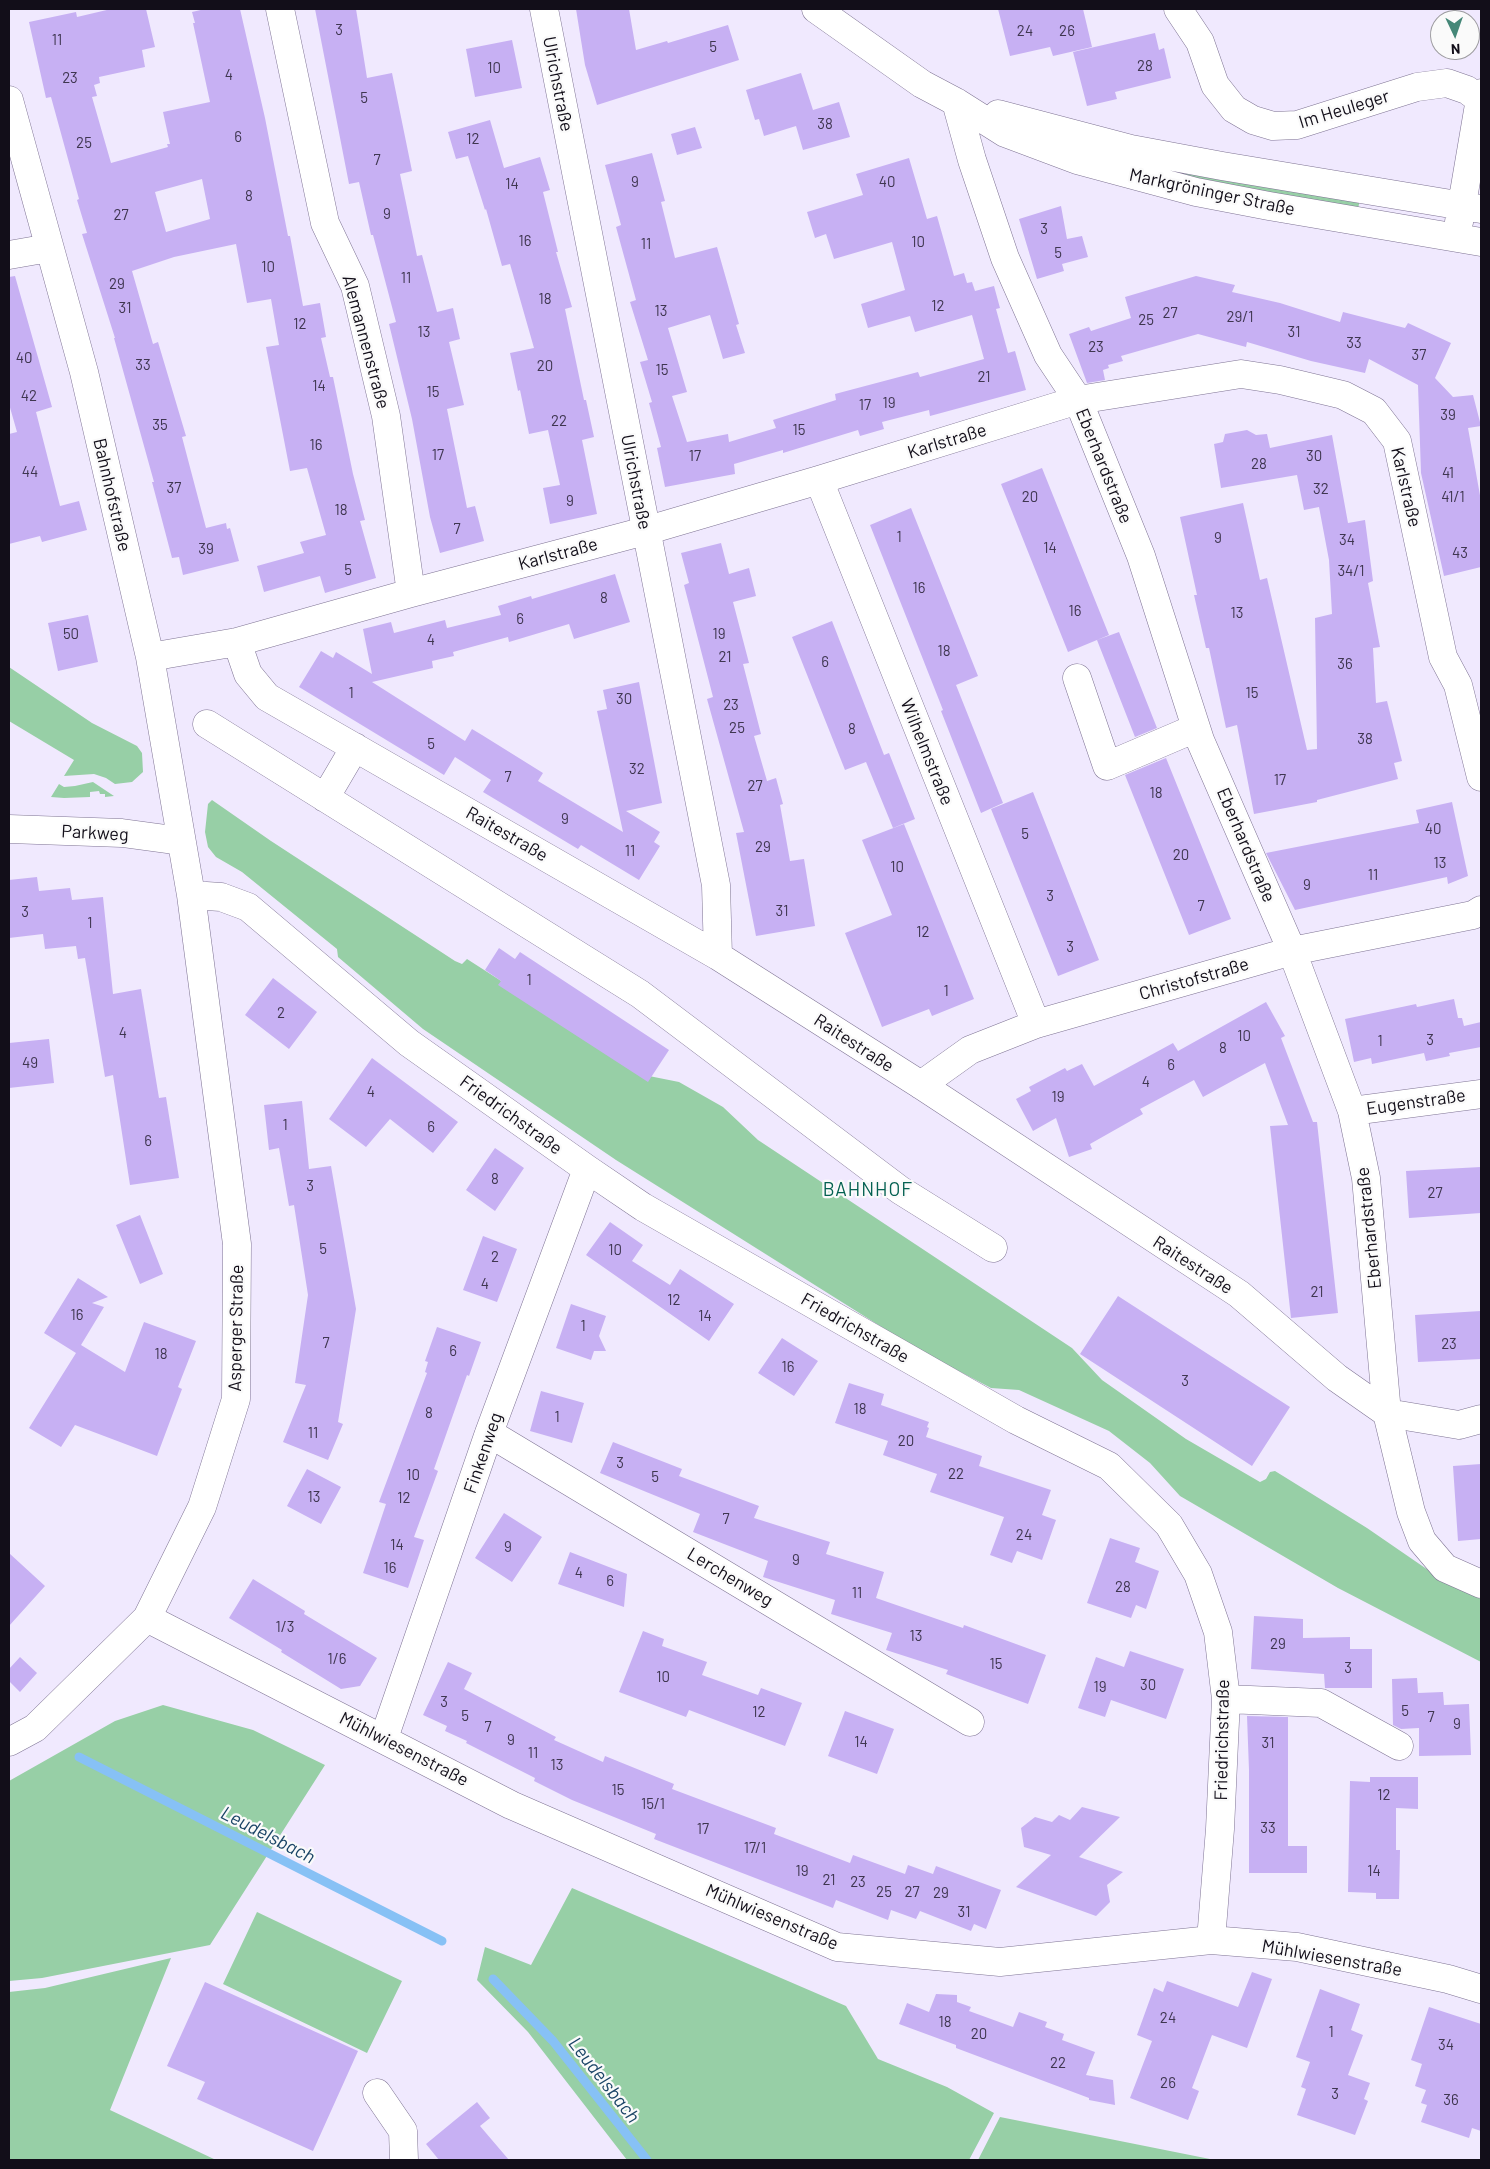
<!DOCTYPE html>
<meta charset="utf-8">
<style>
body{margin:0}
#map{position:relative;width:1490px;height:2169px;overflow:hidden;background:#f0e9fe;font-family:Barlow,sans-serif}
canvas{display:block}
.frame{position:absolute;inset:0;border:10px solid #120e19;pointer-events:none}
.north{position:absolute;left:1430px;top:10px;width:50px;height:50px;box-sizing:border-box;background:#fafafa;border:1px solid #9d9ca0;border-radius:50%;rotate:177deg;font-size:14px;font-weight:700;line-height:20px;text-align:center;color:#120e19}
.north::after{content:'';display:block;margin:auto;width:18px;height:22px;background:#458778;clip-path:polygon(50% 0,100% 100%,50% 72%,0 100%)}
</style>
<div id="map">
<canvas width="1490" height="2169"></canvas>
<div class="frame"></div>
<div class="north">N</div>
</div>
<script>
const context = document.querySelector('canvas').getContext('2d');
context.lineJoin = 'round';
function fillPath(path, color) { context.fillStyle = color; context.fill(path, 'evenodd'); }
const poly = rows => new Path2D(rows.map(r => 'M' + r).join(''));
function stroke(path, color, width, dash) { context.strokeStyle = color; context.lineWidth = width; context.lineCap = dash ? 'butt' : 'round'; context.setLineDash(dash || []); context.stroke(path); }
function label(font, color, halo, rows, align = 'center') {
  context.font = font + ' Barlow,sans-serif'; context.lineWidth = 4.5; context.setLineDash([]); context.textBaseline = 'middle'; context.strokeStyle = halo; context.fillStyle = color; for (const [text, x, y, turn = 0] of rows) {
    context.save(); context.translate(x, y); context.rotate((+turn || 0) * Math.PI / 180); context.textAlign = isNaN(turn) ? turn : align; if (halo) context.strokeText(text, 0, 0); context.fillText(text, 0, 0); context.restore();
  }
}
const green = poly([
 [1110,154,1360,199,1357,214,1146,170],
 [9,667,92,723,137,746,142,753,143,772,132,782,115,784,106,778,94,774,64,776,74,760,9,721],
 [93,782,114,796,105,797,105,794,100,794,99,791,90,792,90,797,64,798,51,797,59,784,64,787,75,786],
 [212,800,271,841,455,961,462,964,467,959,649,1076,679,1082,723,1107,758,1140,1072,1348,1102,1380,1186,1439,1260,1482,1266,1479,1270,1472,1275,1471,1367,1528,1447,1583,1481,1599,1481,1662,1338,1588,1180,1496,1150,1463,1109,1431,1019,1390,991,1388,915,1348,616,1160,423,1029,338,957,337,949,242,872,216,857,208,847,205,832,208,804],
 [163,1705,253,1730,325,1765,210,1945,42,1978,9,1981,9,1781,115,1721],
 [572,1888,846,2006,878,2059,947,2087,994,2113,969,2160,627,2160,528,2032,477,1980,485,1947,531,1965],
 [257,1912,402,1981,367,2053,223,1984],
 [171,1958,110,2110,216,2160,9,2160,9,1992,45,1988],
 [1000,2117,1210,2159,978,2160]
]);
const stream = poly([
 [79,1757,442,1941],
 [493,1979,553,2041,647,2160]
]);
const building = poly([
 [111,9,146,9,155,47,142,50,145,67,99,77,100,83,94,85,97,96,92,97,111,163,168,147,167,144,170,144,163,112,210,102,193,23,195,23,192,12,205,9,240,9,265,118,288,236,290,236,303,306,320,303,326,337,321,338,330,377,333,377,353,474,365,520,360,521,376,578,325,593,320,576,264,592,257,566,304,553,300,542,326,535,307,468,290,471,266,347,279,345,271,299,247,303,236,244,174,257,132,271,153,344,158,342,186,436,182,437,206,528,226,523,227,529,230,528,239,561,183,575,179,557,172,558,152,482,154,482,114,338,115,338,82,234,87,233,77,200,79,199,51,97,46,98,29,22,76,12,77,17],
 [202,179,210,219,166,232,155,192],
 [315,9,356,9,367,78,392,73,412,171,400,174,417,256,422,255,437,312,453,308,460,339,449,342,464,405,447,409,467,508,475,506,484,541,440,553,430,517,412,419,389,324,396,322,373,235,371,235,359,182,349,184],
 [576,9,629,9,636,50,667,41,668,43,728,25,739,60,597,105,585,65],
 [998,9,1083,9,1092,47,1053,56,1050,47,1010,56],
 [1155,33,1159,50,1164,48,1171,78,1115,92,1117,99,1087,106,1073,52],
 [512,40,522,88,475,97,466,49],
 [801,73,813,110,839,102,850,137,803,150,796,126,764,136,759,119,755,120,746,90],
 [490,120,504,168,540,157,550,190,543,192,558,252,556,252,572,307,565,309,584,400,586,400,594,437,582,440,597,514,550,524,543,488,560,485,548,430,529,434,520,390,518,391,510,353,534,348,510,264,502,266,486,209,485,210,468,156,456,159,448,132],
 [695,127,702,148,677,155,671,134],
 [652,153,665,201,661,202,675,258,717,247,739,324,736,325,745,353,723,359,710,315,668,328,687,392,672,396,687,442,728,434,729,442,776,428,773,420,836,400,835,394,918,372,920,377,984,359,972,315,915,332,910,316,868,328,861,304,905,290,892,242,834,259,826,234,815,238,807,212,863,195,856,174,909,158,927,219,937,216,954,276,964,273,967,283,972,282,975,291,994,286,1000,308,996,309,1008,353,1015,351,1026,390,930,416,929,410,882,422,884,429,860,436,858,430,783,453,783,450,734,464,735,474,665,487,657,448,661,447,649,403,652,402,640,362,648,360,630,302,636,300,616,227,621,225,605,165],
 [1061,206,1067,239,1082,236,1088,257,1062,264,1064,271,1037,279,1019,219],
 [15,276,52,407,36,412,60,506,79,501,87,530,42,542,40,536,9,544,9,434,17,432,9,404,9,277],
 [1196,276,1235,285,1232,292,1280,303,1340,322,1343,312,1405,328,1408,323,1451,343,1435,378,1453,397,1473,395,1481,426,1468,428,1481,501,1481,567,1444,576,1421,473,1418,385,1369,359,1365,373,1311,361,1247,342,1246,347,1198,334,1121,356,1123,361,1108,365,1109,368,1103,370,1105,380,1087,383,1069,334,1089,327,1091,331,1131,318,1125,297],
 [1247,430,1256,435,1267,434,1270,448,1332,435,1348,523,1365,520,1373,581,1368,583,1380,647,1373,648,1376,703,1387,701,1402,761,1394,763,1398,779,1317,800,1317,802,1254,814,1237,725,1226,728,1209,648,1206,648,1194,595,1197,595,1180,517,1243,503,1260,580,1267,578,1307,750,1317,749,1315,618,1332,614,1329,560,1319,507,1304,510,1297,475,1221,488,1214,444,1223,442,1225,434],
 [1042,468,1109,635,1068,652,1001,484],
 [911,508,978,676,956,685,1003,803,981,813,941,711,943,710,870,525],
 [721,543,729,574,749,568,756,596,733,602,749,663,743,664,761,734,754,736,767,781,776,778,783,804,780,805,790,861,804,859,815,926,756,936,736,833,744,832,707,699,713,697,684,585,689,583,681,553],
 [615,574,630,622,574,639,569,624,509,642,508,637,453,652,454,656,432,661,433,668,372,682,465,741,472,729,482,735,543,773,538,781,623,832,597,711,607,709,603,690,639,682,662,803,626,811,660,832,654,842,660,846,639,880,581,845,578,849,483,792,491,780,455,757,444,775,299,687,321,651,333,658,336,652,372,674,363,629,391,622,394,633,445,620,447,628,501,615,498,606,531,596,532,599],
 [88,615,98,662,58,671,48,623],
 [832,621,884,755,889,753,915,819,893,828,866,762,845,770,792,637],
 [1119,632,1157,728,1135,737,1097,640],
 [1166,758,1231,919,1189,935,1125,775],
 [1033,792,1099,960,1058,976,991,809],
 [1452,802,1468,876,1448,884,1447,877,1295,910,1266,853,1419,823,1416,810],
 [904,824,974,999,932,1016,929,1009,882,1027,845,933,892,915,862,840],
 [37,877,39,891,70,888,72,900,103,897,113,994,141,989,159,1098,166,1097,179,1178,130,1185,113,1075,105,1077,85,958,78,959,76,946,45,949,43,934,9,938,9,880],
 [499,948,515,959,520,952,669,1050,648,1082,498,985,501,981,485,970],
 [273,978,317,1012,289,1049,245,1015],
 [1454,999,1458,1018,1462,1018,1464,1026,1481,1022,1481,1047,1449,1053,1450,1056,1426,1061,1424,1053,1372,1064,1371,1058,1354,1062,1345,1019,1416,1004,1417,1007],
 [1266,1002,1285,1036,1281,1038,1313,1122,1317,1122,1338,1313,1291,1318,1270,1126,1288,1125,1265,1063,1203,1097,1194,1080,1140,1109,1143,1114,1090,1144,1092,1149,1069,1157,1056,1118,1033,1131,1016,1099,1031,1091,1029,1087,1065,1068,1067,1071,1082,1064,1094,1086,1173,1043,1178,1051],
 [49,1039,54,1083,9,1088,9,1043],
 [372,1058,458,1122,433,1153,390,1119,366,1147,329,1119],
 [302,1101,309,1169,331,1166,356,1309,338,1422,343,1424,328,1460,283,1442,306,1385,295,1383,308,1295,294,1205,289,1206,279,1148,269,1150,264,1105],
 [495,1148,524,1168,495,1211,466,1190],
 [1481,1167,1481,1213,1409,1218,1406,1171],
 [140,1215,163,1274,140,1284,116,1225],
 [610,1222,643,1245,632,1261,670,1285,680,1269,734,1304,709,1341,586,1255],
 [483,1236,517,1249,497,1302,463,1290],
 [78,1278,108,1297,92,1303,104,1307,81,1345,125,1372,144,1322,196,1341,178,1387,182,1389,157,1456,75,1425,61,1447,29,1428,76,1353,44,1333],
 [1118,1296,1290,1407,1252,1466,1080,1354],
 [571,1304,606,1316,599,1336,606,1351,594,1351,591,1360,556,1348],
 [1481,1311,1481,1359,1418,1362,1415,1315],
 [437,1327,481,1342,469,1376,467,1375,434,1469,438,1471,414,1537,424,1540,408,1588,363,1573,386,1504,379,1502,427,1373,425,1372,428,1362,425,1361],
 [782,1338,818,1361,794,1396,758,1373],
 [849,1383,884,1394,881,1405,929,1422,927,1427,929,1428,926,1437,982,1456,979,1466,1051,1490,1042,1515,1056,1520,1042,1560,1017,1551,1012,1563,990,1555,1004,1517,930,1492,937,1474,883,1455,888,1441,835,1423],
 [541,1391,584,1403,572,1443,530,1431],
 [613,1442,682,1469,679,1476,759,1506,754,1518,830,1542,826,1554,884,1572,876,1598,963,1628,964,1625,1046,1655,1028,1704,946,1674,948,1670,886,1650,892,1633,831,1614,835,1600,763,1577,768,1561,693,1532,700,1514,600,1473],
 [1481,1464,1481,1539,1458,1541,1453,1466],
 [307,1469,341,1487,321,1524,287,1506],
 [504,1513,542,1537,512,1582,475,1558],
 [1110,1538,1140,1548,1135,1562,1159,1571,1146,1609,1136,1605,1131,1618,1087,1603],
 [570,1552,627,1574,624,1607,558,1584],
 [9,1553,45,1586,9,1626],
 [253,1579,305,1611,304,1614,377,1658,360,1686,341,1689,281,1652,282,1650,229,1618],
 [1254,1616,1303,1619,1303,1638,1350,1637,1350,1649,1372,1649,1372,1688,1325,1688,1324,1674,1251,1669],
 [643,1631,664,1639,662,1646,707,1662,702,1675,758,1695,761,1688,802,1703,785,1746,689,1710,686,1717,619,1692],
 [1130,1651,1184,1669,1166,1719,1111,1700,1105,1717,1078,1708,1096,1657,1124,1667],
 [20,1657,37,1673,20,1692,9,1681,9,1669],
 [448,1662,472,1673,464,1689,556,1737,554,1740,603,1762,605,1756,674,1784,672,1789,776,1828,774,1834,850,1863,853,1855,905,1874,908,1865,933,1874,936,1866,1001,1890,986,1929,974,1924,971,1931,920,1911,916,1919,891,1910,888,1920,836,1900,833,1908,654,1839,656,1834,572,1800,534,1781,535,1778,466,1743,467,1741,445,1731,447,1726,423,1715],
 [1417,1678,1418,1693,1443,1692,1444,1705,1469,1704,1471,1755,1419,1756,1419,1728,1401,1729,1393,1725,1392,1679],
 [845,1711,894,1729,877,1774,828,1756],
 [1247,1716,1288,1717,1288,1846,1307,1846,1307,1873,1249,1873,1249,1770],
 [1370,1777,1418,1777,1418,1809,1396,1808,1396,1850,1400,1850,1399,1899,1376,1899,1376,1893,1348,1892,1350,1781,1370,1782],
 [1082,1807,1120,1817,1079,1857,1123,1872,1107,1885,1110,1902,1096,1916,1016,1887,1051,1855,1024,1847,1021,1828,1035,1817,1052,1822,1059,1815,1070,1820],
 [1252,1972,1272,1979,1247,2048,1212,2035,1192,2088,1199,2091,1188,2120,1130,2098,1152,2041,1137,2035,1154,1988,1163,1992,1167,1981,1238,2007],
 [205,1982,358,2051,313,2151,197,2099,205,2082,167,2066],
 [1320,1989,1360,2004,1351,2030,1363,2035,1348,2075,1370,2083,1364,2099,1368,2101,1355,2135,1297,2115,1306,2089,1301,2087,1310,2062,1296,2057],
 [936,1994,957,1995,957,2002,971,2007,969,2011,1013,2027,1019,2012,1047,2022,1045,2027,1064,2034,1062,2040,1095,2052,1086,2075,1113,2080,1115,2105,1089,2100,1089,2098,956,2048,956,2045,899,2024,907,2003,929,2012],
 [1429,2007,1481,2024,1481,2131,1472,2128,1469,2138,1421,2122,1427,2105,1421,2103,1426,2090,1415,2086,1422,2064,1411,2060],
 [477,2102,490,2118,480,2126,509,2160,439,2160,426,2144]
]);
const minor = poly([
 [280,9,325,223,355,286,386,416,411,593],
 [544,9,716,885,718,956],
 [816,9,922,84,956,102,1005,133,1077,160,1196,192,1269,206,1481,242],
 [1178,9,1200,42,1215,85,1234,109,1253,120,1273,126,1297,125,1417,87,1447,83,1467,90,1479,99],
 [9,100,84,372,150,657,191,895,237,1244,236,1399,202,1507,147,1618,35,1728,9,1742],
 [956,102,972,160,1005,258,1048,355,1078,400,1141,556,1200,740,1292,951,1352,1111,1366,1178,1387,1413,1411,1512,1422,1541,1445,1568,1481,1584],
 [998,114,1131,149,1222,166,1481,209],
 [1459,222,1481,93],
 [9,255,49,248],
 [819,480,1036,1024],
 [237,642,248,674,267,697,718,956,921,1085,1239,1294,1337,1378,1387,1413,1459,1425,1481,1419],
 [150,657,237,642,411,593,645,531,819,480,1078,400,1241,374,1280,380,1343,395,1374,411,1397,441,1443,657,1458,685,1481,777],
 [1077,678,1107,766,1196,728],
 [207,724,640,994,900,1190,993,1248],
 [325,798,355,747],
 [9,829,122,833,181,841],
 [191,895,221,897,248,907,409,1043,587,1169,643,1207,1016,1420,1109,1466,1169,1525,1198,1574,1218,1632,1226,1699,1220,1829,1211,1940],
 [921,1085,970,1050,1036,1024,1292,951,1473,915,1481,910],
 [1352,1111,1481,1094],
 [489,1433,970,1722],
 [147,1618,511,1805,837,1947,1000,1962,1211,1940,1297,1947,1448,1979,1481,1989],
 [1226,1699,1321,1703,1399,1746],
 [384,1738,489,1433,587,1169],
 [377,2093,403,2131,404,2160]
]);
const numberNames = [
 ["3",339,30],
 ["24",1025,31],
 ["26",1067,31],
 ["11",57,40],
 ["5",713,47],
 ["28",1145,66],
 ["10",494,68],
 ["4",229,75],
 ["23",70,78],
 ["5",364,98],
 ["38",825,124],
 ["6",238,137],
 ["12",473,139],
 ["25",84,143],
 ["7",377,160],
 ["9",635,182],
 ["40",887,182],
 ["14",512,184],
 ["8",249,196],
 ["9",387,214],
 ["27",121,215],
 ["3",1044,229],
 ["16",525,241],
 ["10",918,242],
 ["11",646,244],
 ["5",1058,253],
 ["10",268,267],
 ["11",406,278],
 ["29",117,284],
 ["18",545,299],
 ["12",938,306],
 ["31",125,308],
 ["13",661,311],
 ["27",1170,313],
 ["29/1",1240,317],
 ["25",1146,320],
 ["12",300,324],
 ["13",424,332],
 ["31",1294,332],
 ["33",1354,343],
 ["23",1096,347],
 ["37",1419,355],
 ["40",24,358],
 ["33",143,365],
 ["20",545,366],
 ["15",662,370],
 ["21",984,377],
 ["14",319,386],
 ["15",433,392],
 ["42",29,396],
 ["19",889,403],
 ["17",865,405],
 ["39",1448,415],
 ["22",559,421],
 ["35",160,425],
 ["15",799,430],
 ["16",316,445],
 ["17",438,455],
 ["17",695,456],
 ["30",1314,456],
 ["28",1259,464],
 ["44",30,472],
 ["41",1448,473],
 ["37",174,488],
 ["32",1321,489],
 ["20",1030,497],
 ["41/1",1453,497],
 ["9",570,501],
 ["18",341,510],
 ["7",457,529],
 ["1",899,537],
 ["9",1218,538],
 ["34",1347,540],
 ["14",1050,548],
 ["39",206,549],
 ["43",1460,553],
 ["5",348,570],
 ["34/1",1351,571],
 ["16",919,588],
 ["8",604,598],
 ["16",1075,611],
 ["13",1237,613],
 ["6",520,619],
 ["50",71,634],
 ["19",719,634],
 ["4",431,640],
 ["18",944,651],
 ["21",725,657],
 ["6",825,662],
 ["36",1345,664],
 ["1",351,693],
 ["15",1252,693],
 ["30",624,699],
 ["23",731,705],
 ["25",737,728],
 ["8",852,729],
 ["38",1365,739],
 ["5",431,744],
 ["32",637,769],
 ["7",508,777],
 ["17",1280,780],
 ["27",755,786],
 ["18",1156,793],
 ["9",565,819],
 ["40",1433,829],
 ["5",1025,834],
 ["29",763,847],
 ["11",630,851],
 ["20",1181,855],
 ["13",1440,863],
 ["10",897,867],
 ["11",1373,875],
 ["9",1307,885],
 ["3",1050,896],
 ["7",1201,906],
 ["31",782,911],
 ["3",25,912],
 ["1",90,923],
 ["12",923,932],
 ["3",1070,947],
 ["1",529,980],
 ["1",946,991],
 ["2",281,1013],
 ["4",123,1033],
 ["10",1244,1036],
 ["3",1430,1040],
 ["1",1380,1041],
 ["8",1223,1048],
 ["49",30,1063],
 ["6",1171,1065],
 ["4",1146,1082],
 ["4",371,1092],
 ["19",1058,1097],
 ["1",285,1125],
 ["6",431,1127],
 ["6",148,1141],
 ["8",495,1179],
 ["3",310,1186],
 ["27",1435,1193],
 ["5",323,1249],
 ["10",615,1250],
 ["2",495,1257],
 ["4",485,1284],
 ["21",1317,1292],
 ["12",674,1300],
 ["16",77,1315],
 ["14",705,1316],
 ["1",583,1326],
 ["7",326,1343],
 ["23",1449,1344],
 ["6",453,1351],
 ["18",161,1354],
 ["16",788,1367],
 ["3",1185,1381],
 ["18",860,1409],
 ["8",429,1413],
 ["1",557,1417],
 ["11",313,1433],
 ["20",906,1441],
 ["3",620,1463],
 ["22",956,1474],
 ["10",413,1475],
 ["5",655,1477],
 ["13",314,1497],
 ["12",404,1498],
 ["7",726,1519],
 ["24",1024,1535],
 ["14",397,1545],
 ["9",508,1547],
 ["9",796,1560],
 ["16",390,1568],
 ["4",579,1573],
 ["6",610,1581],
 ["28",1123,1587],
 ["11",857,1593],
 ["1/3",285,1627],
 ["13",916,1636],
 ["29",1278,1644],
 ["1/6",337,1659],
 ["15",996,1664],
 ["3",1348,1668],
 ["10",663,1677],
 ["30",1148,1685],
 ["19",1100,1687],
 ["3",444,1702],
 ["5",1405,1711],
 ["12",759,1712],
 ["5",465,1716],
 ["7",1431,1717],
 ["9",1457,1724],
 ["7",488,1727],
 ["9",511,1740],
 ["14",861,1742],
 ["31",1268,1743],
 ["11",533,1753],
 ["13",557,1765],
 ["15",618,1790],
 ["12",1384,1795],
 ["15/1",653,1804],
 ["33",1268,1828],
 ["17",703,1829],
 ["17/1",755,1848],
 ["19",802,1871],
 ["14",1374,1871],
 ["21",829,1880],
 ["23",858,1882],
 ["25",884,1892],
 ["27",912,1892],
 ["29",941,1893],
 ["31",964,1912],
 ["24",1168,2018],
 ["18",945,2022],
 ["1",1331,2032],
 ["20",979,2034],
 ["34",1446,2045],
 ["22",1058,2063],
 ["26",1168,2083],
 ["3",1335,2094],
 ["36",1451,2100]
];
const streetNames = [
 ["Ulrichstraße",558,84,79],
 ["Im Heuleger",1344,109,-17],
 ["Markgröninger Straße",1212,192,12],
 ["Alemannenstraße",366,342,75],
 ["Karlstraße",947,441,-17],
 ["Eberhardstraße",1104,466,68],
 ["Ulrichstraße",636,482,79],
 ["Karlstraße",1406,487,77],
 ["Bahnhofstraße",112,495,77],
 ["Karlstraße",558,554,-15],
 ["Wilhelmstraße",927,752,68],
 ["Parkweg",95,833,3],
 ["Raitestraße",507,834,30],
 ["Eberhardstraße",1246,845,67],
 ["Christofstraße",1194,979,-16],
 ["Raitestraße",854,1043,33],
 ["Eugenstraße",1416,1102,-8],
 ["Friedrichstraße",511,1115,36],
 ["Eberhardstraße",1369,1228,-96],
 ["Raitestraße",1193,1265,33],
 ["Asperger Straße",236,1328,-89],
 ["Friedrichstraße",855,1328,30],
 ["Finkenweg",483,1453,-71],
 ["Lerchenweg",730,1577,31],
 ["Friedrichstraße",1222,1740,-89],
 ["Mühlwiesenstraße",404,1749,27],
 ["Mühlwiesenstraße",772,1917,23],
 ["Mühlwiesenstraße",1332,1958,10]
];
const neighbourhoodNames = [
 ["BAHNHOF",868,1190]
];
const waterNames = [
 ["Leudelsbach",268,1835,27],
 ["Leudelsbach",604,2080,52]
];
fillPath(green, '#97cfa6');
stroke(stream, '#87c1f5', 9);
fillPath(building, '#c7b0f3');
stroke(minor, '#7f7494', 29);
stroke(minor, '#fff', 28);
label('15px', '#3f3650', null, numberNames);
label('18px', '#120e19', '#fafafa', streetNames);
context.letterSpacing = '1px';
label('19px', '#056152', '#fafafa', neighbourhoodNames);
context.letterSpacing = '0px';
label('italic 19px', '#1b4567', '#fafafa', waterNames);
</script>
